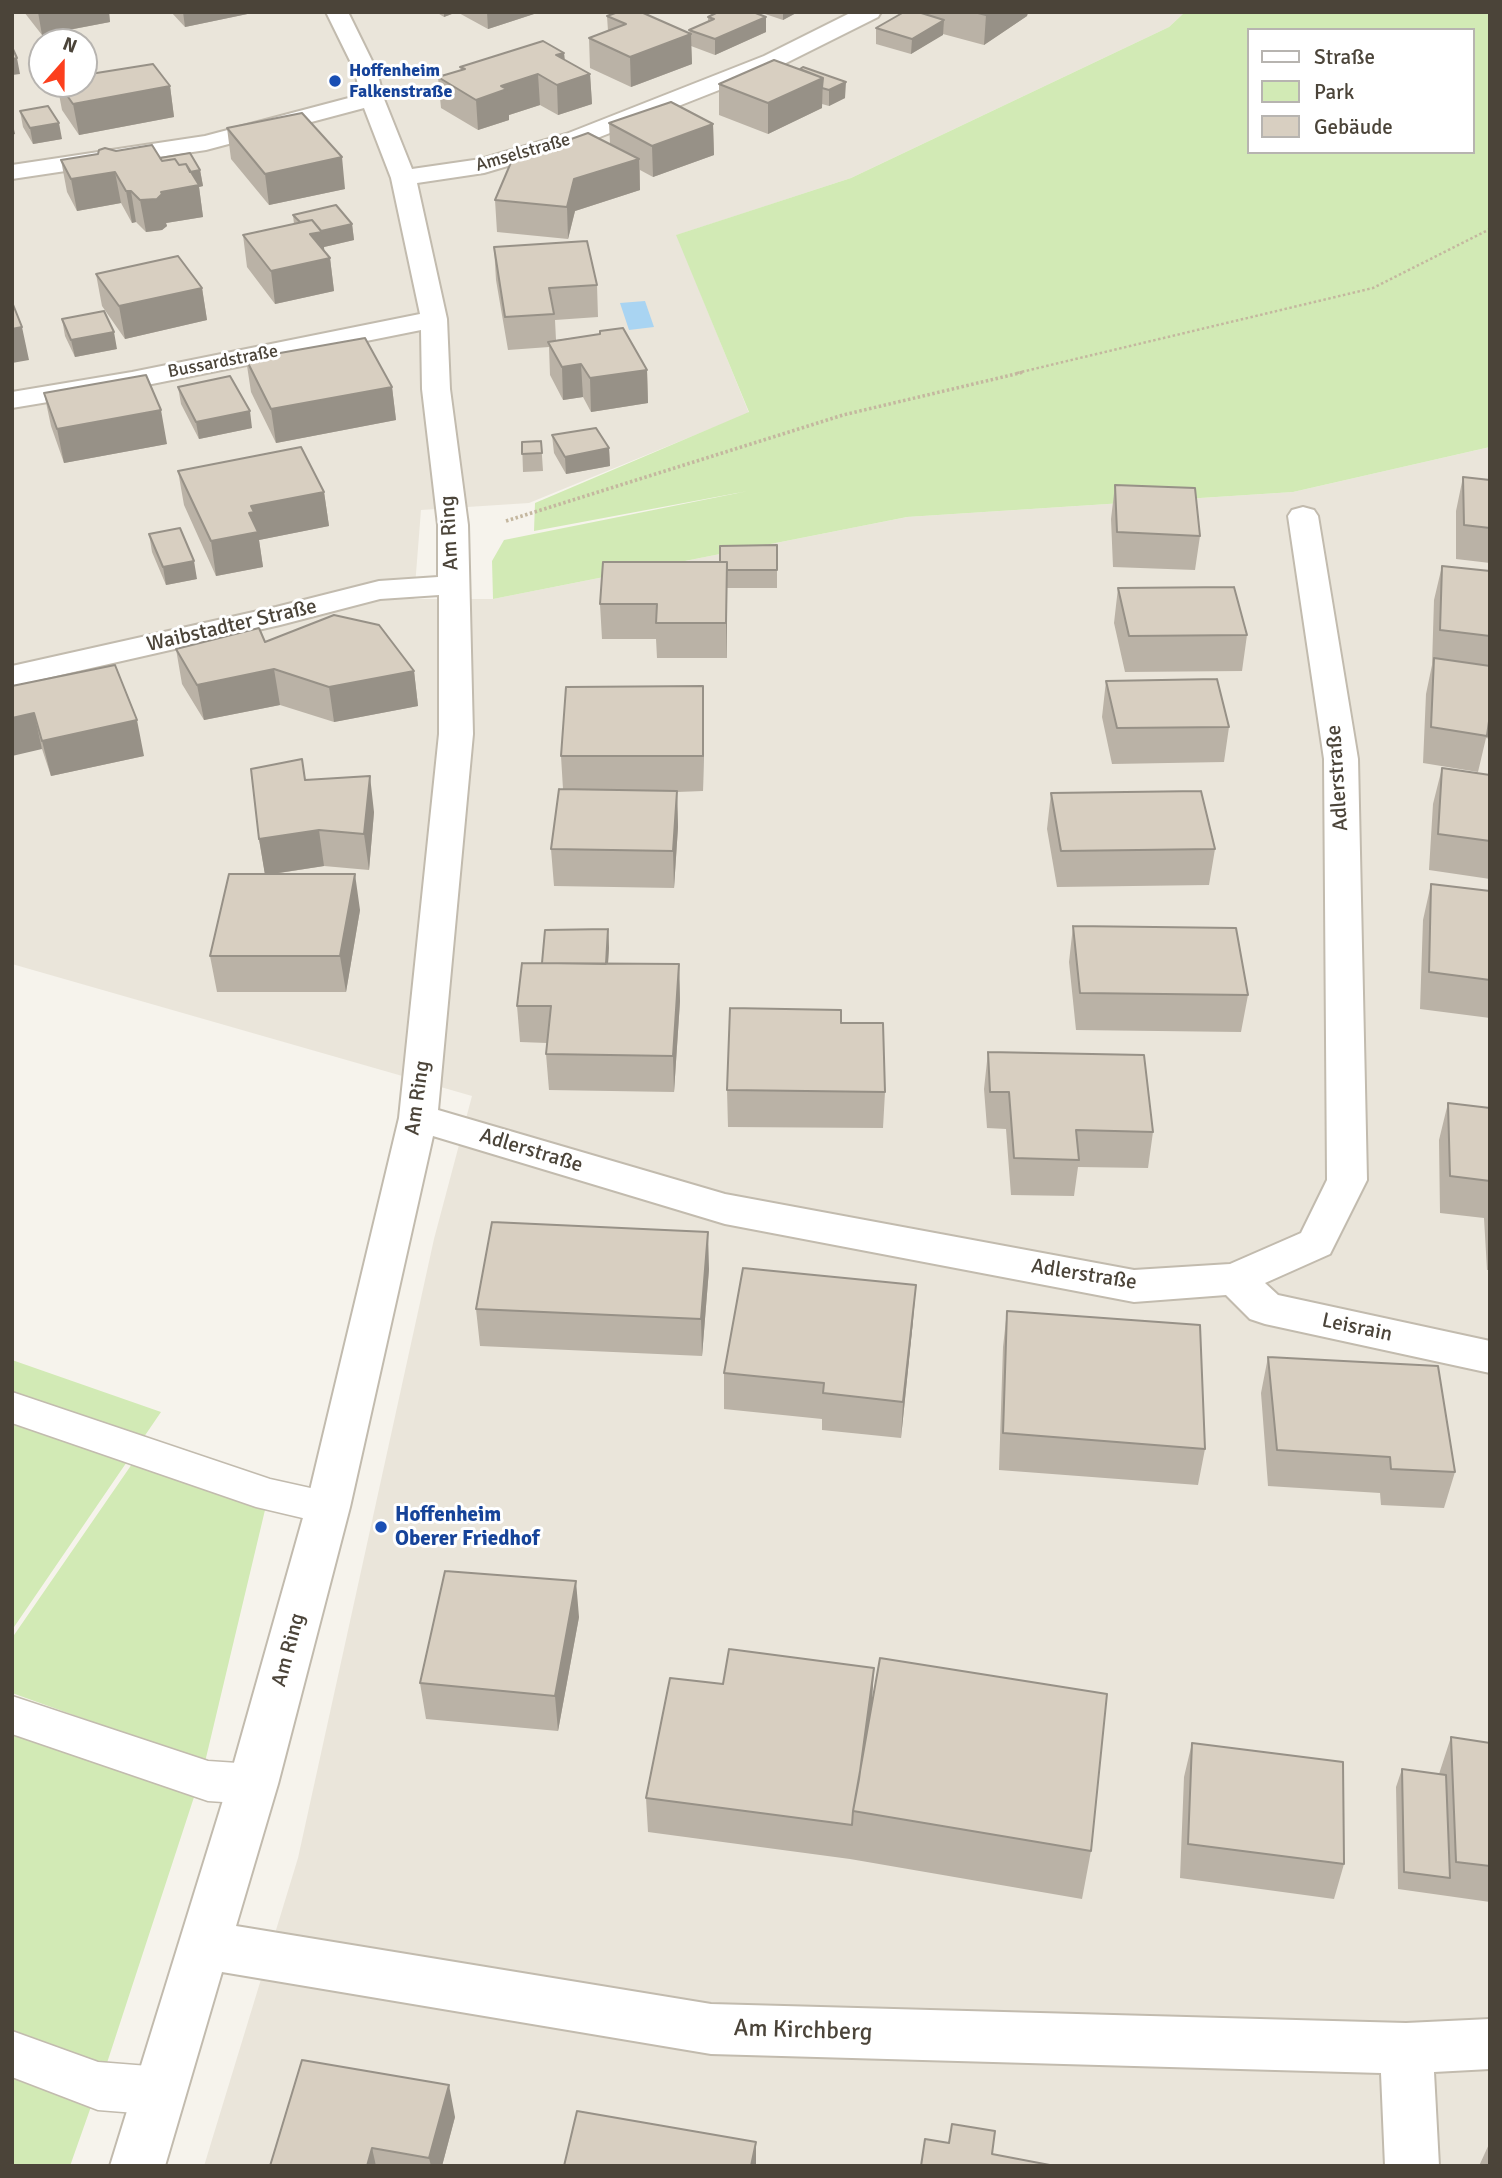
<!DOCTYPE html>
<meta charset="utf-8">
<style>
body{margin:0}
#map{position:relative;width:1502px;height:2178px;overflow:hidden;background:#f6f3ec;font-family:Signika,sans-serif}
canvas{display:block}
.frame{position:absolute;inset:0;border:14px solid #4b4439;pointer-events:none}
.legend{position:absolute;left:1247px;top:28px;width:228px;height:126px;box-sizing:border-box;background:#fff;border:2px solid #b7b4b0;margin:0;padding:9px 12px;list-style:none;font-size:21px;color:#4b4439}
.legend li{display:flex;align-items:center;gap:14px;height:35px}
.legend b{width:35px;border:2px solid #b7b4b0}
.north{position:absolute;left:28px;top:28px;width:70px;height:70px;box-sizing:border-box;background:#fff;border:2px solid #b7b4b0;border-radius:50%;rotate:21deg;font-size:19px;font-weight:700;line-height:28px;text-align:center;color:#4b4439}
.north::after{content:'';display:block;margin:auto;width:24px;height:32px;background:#fc3f1d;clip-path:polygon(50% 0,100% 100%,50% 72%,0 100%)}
</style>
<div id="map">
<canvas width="1502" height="2178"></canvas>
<div class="frame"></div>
<ul class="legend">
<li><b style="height:9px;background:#fff"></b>Straße</li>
<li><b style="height:19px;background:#d2eab5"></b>Park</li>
<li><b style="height:19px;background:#d8cfc1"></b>Gebäude</li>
</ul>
<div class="north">N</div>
</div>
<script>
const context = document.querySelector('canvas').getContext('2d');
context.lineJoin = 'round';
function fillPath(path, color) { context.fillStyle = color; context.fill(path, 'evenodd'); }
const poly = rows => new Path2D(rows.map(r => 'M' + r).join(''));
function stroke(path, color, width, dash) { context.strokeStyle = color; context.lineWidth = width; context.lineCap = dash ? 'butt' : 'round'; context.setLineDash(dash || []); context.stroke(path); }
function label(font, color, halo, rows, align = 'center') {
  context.font = font + ' Signika,sans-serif'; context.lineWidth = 6; context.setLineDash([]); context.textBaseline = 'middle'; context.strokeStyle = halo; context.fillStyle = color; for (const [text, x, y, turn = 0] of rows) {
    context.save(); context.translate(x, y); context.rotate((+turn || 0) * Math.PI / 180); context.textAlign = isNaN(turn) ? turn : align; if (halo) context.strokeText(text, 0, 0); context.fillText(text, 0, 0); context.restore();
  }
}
const residential = poly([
 [12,12,1185,12,1169,27,851,178,677,235,749,413,529,503,421,510,414,599,493,599,907,517,1293,492,1490,447,1490,2166,204,2166,298,1858,434,1239,472,1096,12,964],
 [42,42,84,42,84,84,42,84]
]);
const green = poly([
 [1185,12,1490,12,1490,447,1293,492,907,517,493,599,492,561,504,540,748,491,534,531,535,503,749,412,676,235,851,178,1169,27],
 [1248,30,1472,30,1472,152,1248,152],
 [12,1360,161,1412,12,1630],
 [132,1464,265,1510,205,1762,12,1693,12,1638],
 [12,1729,196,1791,105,2069,12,2035],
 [12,2072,93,2101,70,2166,12,2166]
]);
const water = poly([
 [645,301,654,327,629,330,620,303]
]);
const pathFar1 = poly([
 [1017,373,1373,288,1490,229]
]);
const path = poly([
 [506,521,843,415,1024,372]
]);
const lane = poly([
 [12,1392,270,1479,342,1495,348,1507,342,1519,328,1524,256,1507,12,1423,12,1392],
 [12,1696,208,1761,253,1764,269,1770,275,1784,269,1798,253,1804,208,1801,12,1734,12,1696],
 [12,2031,98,2062,161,2067,178,2074,185,2091,178,2108,161,2115,98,2110,12,2077,12,2031]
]);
const street = poly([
 [326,12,348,12,377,71,384,99,412,169,481,159,566,134,764,56,852,12,881,12,878,17,780,66,582,144,484,173,417,183,447,319,450,389,468,525,473,734,438,1110,725,1194,1134,1270,1230,1264,1301,1233,1327,1180,1324,759,1288,516,1292,510,1303,507,1314,510,1318,516,1358,759,1367,1180,1330,1254,1265,1283,1278,1295,1490,1341,1490,1373,1265,1324,1250,1319,1226,1295,1134,1302,725,1224,433,1136,350,1507,278,1784,236,1926,711,2004,1406,2023,1490,2019,1490,2069,1434,2072,1439,2166,1385,2166,1381,2073,711,2054,222,1972,165,2166,110,2166,228,1784,306,1507,399,1118,439,734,439,595,380,599,280,625,12,686,12,666,276,607,379,581,438,577,438,525,422,389,421,330,132,388,12,408,12,392,132,372,420,314,391,178,364,108,206,150,12,179,12,165,205,136,360,95,355,71,326,12]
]);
const wall = poly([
 [24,12,109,12,110,22,42,35],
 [171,12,257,12,185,27],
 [436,12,534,12,534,14,488,29,457,12,444,17],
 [759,12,798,12,783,20],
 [904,12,1028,12,1027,16,984,45,943,34,911,54,876,44,876,28],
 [756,13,766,32,715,55,691,46,692,64,631,87,590,68,589,38,608,31,607,16,690,33,689,30,708,22,708,17],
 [564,53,565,60,590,74,592,104,558,115,540,105,509,115,509,120,478,130,441,108,438,77,461,70,460,67],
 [774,60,845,98,829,106,822,104,822,108,768,134,719,115,719,84],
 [57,84,170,86,174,117,79,135,62,110],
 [20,111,62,139,33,144,23,127],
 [609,123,713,124,714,155,653,177,640,170,640,190,575,211,568,239,497,232,495,200,610,144],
 [227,128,345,189,269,205,231,159],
 [160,158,200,170,203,186,199,187,203,217,166,223,167,226,162,230,146,232,136,222,132,223,121,203,77,211,67,192,61,160],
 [293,215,352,224,354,240,324,247,324,252,330,258,334,291,275,304,247,267,243,235,294,224],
 [494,247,597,285,598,317,555,320,556,340,600,334,600,331,647,370,648,403,591,412,583,397,563,400,550,375,549,347,508,350,496,280],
 [96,274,202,288,207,320,125,339,102,306],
 [62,319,117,349,75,357,65,336],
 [246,359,392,387,396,420,276,443,251,392],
 [178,387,252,428,199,439,181,404],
 [44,393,167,444,64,463,51,426],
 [552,435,609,448,610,466,566,474,554,453],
 [541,441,543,471,523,472,522,442],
 [178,471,324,492,329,526,259,540,263,567,216,576,184,505],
 [1463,477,1490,480,1490,563,1456,559,1456,511],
 [1115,485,1200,536,1195,570,1113,567,1111,519],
 [149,534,197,579,166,585,152,552],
 [777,545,777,588,727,588,727,658,657,658,656,639,602,639,600,604,720,562],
 [1442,566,1490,571,1490,739,1486,738,1478,772,1423,763,1426,694,1432,665,1434,600],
 [1118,588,1247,635,1242,671,1125,672,1114,623],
 [265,642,414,671,418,706,334,722,280,705,204,720,182,684,176,649],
 [1106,681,1229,727,1224,762,1112,764,1102,717],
 [12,686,144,756,51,776,42,749],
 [704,721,703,791,677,792,678,827,674,888,554,886,551,849,563,789,561,756],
 [1442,768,1490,775,1490,879,1429,870,1433,804],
 [305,780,374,812,369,870,324,866,273,874,360,910,346,992,217,992,210,956,265,874,259,839],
 [1051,793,1215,849,1209,885,1057,887,1047,829],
 [1431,884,1490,891,1490,1018,1420,1009,1423,920],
 [1073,926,1248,995,1241,1032,1076,1030,1069,962],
 [608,929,609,948,608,964,679,964,680,1001,674,1092,549,1090,546,1054,547,1043,520,1042,517,1006,542,963],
 [841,1023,885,1092,883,1128,728,1127,727,1090],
 [988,1052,1153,1132,1148,1168,1078,1167,1074,1196,1011,1195,1006,1129,987,1128,984,1089],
 [1448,1103,1490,1108,1490,1270,1487,1270,1484,1218,1440,1213,1439,1140],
 [709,1269,702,1356,480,1346,476,1309],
 [1007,1311,1205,1449,1198,1485,999,1470,1003,1347],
 [913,1321,901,1438,822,1430,822,1419,724,1409,724,1373],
 [1268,1357,1455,1472,1444,1508,1381,1505,1380,1493,1268,1486,1261,1393],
 [579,1617,558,1731,426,1719,420,1683],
 [872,1706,1091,1851,1082,1899,850,1859,648,1832,646,1798],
 [1451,1737,1490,1743,1490,1902,1398,1889,1396,1787,1402,1769,1439,1774],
 [1192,1743,1344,1864,1334,1899,1180,1878,1184,1777],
 [455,2117,442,2166,270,2166],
 [1490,2142,1490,2166,1479,2166]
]);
const shadedWall = poly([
 [38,12,109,12,110,22,42,35],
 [183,12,257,12,185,27],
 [444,12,457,12,444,17],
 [487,12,534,12,534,14,488,29],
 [783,12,798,12,783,20],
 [991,12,1028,12,1027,16,984,45,986,15],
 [766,17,766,32,715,55,715,39],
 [944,20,943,35,911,54,912,39],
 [691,34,692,64,631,87,630,57],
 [564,53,566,82,590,74,592,104,558,115,556,55],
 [17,58,20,74,12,75,12,59],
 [538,74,540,105,509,115,509,120,478,130,476,100,501,86],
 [823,78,822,108,768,134,768,103],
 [846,82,845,98,829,106,829,90],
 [170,86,174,117,79,135,73,104],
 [12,120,15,134,12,135],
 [59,123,62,139,33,144,30,128],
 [713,124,714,155,653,177,652,146],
 [342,157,345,189,269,205,265,174],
 [639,159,640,190,575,211,568,239,567,207,574,179],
 [200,170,203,186,199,187,203,217,166,223,167,226,162,230,146,232,140,200,164,176],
 [115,172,121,203,77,211,71,179],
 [126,191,131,191,136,222,132,223],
 [352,224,354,240,324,247,325,259,330,258,334,291,275,304,271,271,309,233],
 [202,288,207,320,125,339,119,306],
 [22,327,29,360,12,363,12,329],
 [114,332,117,349,75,357,71,340],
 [581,364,583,397,563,400,562,367],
 [647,370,648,403,591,412,590,378],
 [392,387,396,420,276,443,271,409],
 [161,410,167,444,64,463,57,429],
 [250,411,252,428,199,439,196,422],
 [609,448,610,466,566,474,565,457],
 [324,492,329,526,259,540,263,567,216,576,211,541,249,513,251,506],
 [194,561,197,579,166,585,163,567],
 [727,562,727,658,726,623],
 [274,669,280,705,204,720,197,685],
 [414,671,418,706,334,722,329,687],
 [703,686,704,721,703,791],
 [34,713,42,749,12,756,12,718],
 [137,720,144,756,51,776,42,741],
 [370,776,374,812,369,870,364,834],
 [677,791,678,827,674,888,673,851],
 [319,830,324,866,265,875,259,839],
 [355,874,360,910,346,992,340,956],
 [608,929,609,948,606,992,605,973],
 [679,964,680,1001,674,1092,673,1056],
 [708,1232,709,1269,702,1356,701,1319],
 [916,1285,913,1321,901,1438,903,1402],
 [576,1581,579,1617,558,1731,555,1696],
 [874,1668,872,1703,854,1811],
 [449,2085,455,2117,442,2166,431,2166,429,2158],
 [756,2142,756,2166,751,2166],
 [372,2148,376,2166,367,2166]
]);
const building = poly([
 [618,12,641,12,691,34,630,57,589,38,626,24,607,16,618,12],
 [718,12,753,12,766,17,715,39,689,30,714,19,708,17,718,12],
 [904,12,918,12,944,20,912,39,876,28,904,12],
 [974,12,991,12,986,15,974,12],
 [543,41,564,53,556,55,590,74,557,85,538,74,501,86,507,89,476,100,438,77,465,69,460,67,543,41],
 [12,47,17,58,12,59,12,47],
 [774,60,823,78,768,103,719,84,774,60],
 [153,64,170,86,73,104,59,84,84,84,84,75,153,64],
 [803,67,846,82,829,90,822,88,823,78,800,69,803,67],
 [671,102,713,124,652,146,609,123,671,102],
 [48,106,59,123,30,128,20,111,48,106],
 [302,113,342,157,265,174,227,128,302,113],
 [588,133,639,159,574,179,567,207,495,200,512,160,588,133],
 [152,145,162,161,175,159,179,165,186,164,199,185,161,192,162,194,157,199,140,200,131,191,126,191,115,172,71,179,61,160,98,154,99,150,105,148,116,151,152,145],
 [190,153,200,170,190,172,186,164,179,165,175,159,162,161,160,158,190,153],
 [336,205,352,224,321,231,312,220,300,222,293,215,336,205],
 [312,220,322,232,310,234,330,258,271,271,243,235,312,220],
 [587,241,597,285,549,288,554,314,505,317,494,247,587,241],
 [178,256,202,288,119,306,96,274,178,256],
 [12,302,22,327,12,329,12,302],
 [104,311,114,332,71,340,62,319,104,311],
 [623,328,647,370,590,378,581,364,562,367,548,342,600,334,600,331,623,328],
 [365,338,392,387,271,409,246,359,365,338],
 [146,375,161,410,57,429,44,393,146,375],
 [230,376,250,411,196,422,178,387,230,376],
 [596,428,609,448,565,457,552,435,596,428],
 [541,441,542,453,522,454,522,442,541,441],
 [301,447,324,492,251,506,254,512,249,513,258,532,211,541,178,471,301,447],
 [1463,477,1490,480,1490,528,1464,525,1463,477],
 [1115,485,1195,488,1200,536,1117,532,1115,485],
 [180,528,194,561,163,567,149,534,180,528],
 [777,545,777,570,727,570,727,562,720,562,720,546,777,545],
 [603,562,727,562,726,623,656,623,657,604,600,604,603,562],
 [1442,566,1490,571,1490,636,1440,630,1442,566],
 [1234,587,1247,635,1129,636,1118,588,1234,587],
 [334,615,379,625,414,671,329,687,274,669,197,685,176,649,259,628,265,642,334,615],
 [1434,658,1490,666,1490,714,1487,736,1431,727,1434,658],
 [115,665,137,720,42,741,34,713,12,718,12,686,115,665],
 [1217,679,1229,727,1117,728,1106,681,1217,679],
 [703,686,703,756,561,756,566,687,703,686],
 [302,759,305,780,370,776,364,834,319,830,259,839,251,769,302,759],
 [1442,768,1490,775,1490,841,1438,834,1442,768],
 [559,789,677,791,673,851,551,849,559,789],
 [1201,791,1215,849,1061,851,1051,793,1201,791],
 [229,874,355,874,340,956,210,956,229,874],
 [1431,884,1490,891,1490,980,1429,972,1431,884],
 [1073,926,1236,928,1248,995,1080,993,1073,926],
 [608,929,606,964,542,963,545,930,608,929],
 [522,963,679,964,673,1056,546,1054,551,1006,517,1006,522,963],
 [730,1008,841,1010,841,1023,883,1023,885,1092,727,1090,730,1008],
 [988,1052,1144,1055,1153,1132,1076,1130,1079,1160,1014,1158,1009,1092,990,1092,988,1052],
 [1448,1103,1490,1108,1490,1181,1450,1176,1448,1103],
 [492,1222,708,1232,701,1319,476,1309,492,1222],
 [743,1268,916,1285,903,1402,823,1393,824,1383,724,1373,743,1268],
 [1007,1311,1200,1325,1205,1449,1003,1433,1007,1311],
 [1268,1357,1438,1366,1455,1472,1391,1469,1390,1457,1277,1450,1268,1357],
 [445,1571,576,1581,555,1696,420,1683,445,1571],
 [729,1649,874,1668,859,1779,853,1811,852,1825,646,1798,670,1678,723,1684,729,1649],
 [880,1658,1107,1694,1091,1851,853,1811,880,1658],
 [1451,1737,1490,1743,1490,1866,1456,1862,1451,1737],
 [1192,1743,1343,1762,1344,1864,1188,1844,1192,1743],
 [1402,1769,1446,1775,1450,1878,1404,1872,1402,1769],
 [302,2060,449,2085,429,2158,372,2148,367,2166,270,2166,302,2060],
 [577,2111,756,2142,751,2166,564,2166,577,2111],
 [952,2124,995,2131,992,2154,1055,2166,921,2166,925,2139,949,2143,952,2124]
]);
const markers = [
 [335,81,7,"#1a4fb4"],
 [381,1527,7,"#1a4fb4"]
];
const farTransitnames = [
 ["Hoffenheim",349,71],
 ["Falkenstraße",349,92]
];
const farStreetnames = [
 ["Amselstraße",523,153,-16],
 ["Bussardstraße",223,362,-11]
];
const streetNames = [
 ["Am Ring",450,533,-93],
 ["Waibstadter Straße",232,626,-13],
 ["Adlerstraße",1338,778,-94],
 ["Am Ring",418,1098,-82],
 ["Adlerstraße",531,1151,17],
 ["Adlerstraße",1084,1275,9],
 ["Leisrain",1357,1328,12],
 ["Am Ring",289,1650,-75]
];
const transitNames = [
 ["Hoffenheim",395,1515],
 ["Oberer Friedhof",395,1539]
];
const nearStreetnames = [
 ["Am Kirchberg",803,2031,2]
];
fillPath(residential, '#eae5da');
fillPath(green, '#d2eab5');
fillPath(water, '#a9d4f2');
stroke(lane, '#c2bbae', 3);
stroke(street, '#c2bbae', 4);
stroke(pathFar1, '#c4b79f', 2.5, [2.5, 2.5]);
stroke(path, '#c4b79f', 3.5, [2.5, 2.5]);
fillPath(lane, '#fff');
fillPath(street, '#fff');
fillPath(wall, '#bab2a6');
fillPath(shadedWall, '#979187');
fillPath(building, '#d8cfc1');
stroke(building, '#979187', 2);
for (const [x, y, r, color] of markers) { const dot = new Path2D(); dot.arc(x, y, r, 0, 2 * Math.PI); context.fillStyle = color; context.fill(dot); stroke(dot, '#fff', 2.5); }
label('bold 18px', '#164399', '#fff', farTransitnames, 'left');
label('18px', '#4b4439', '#fff', farStreetnames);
label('21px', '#4b4439', '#fff', streetNames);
label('bold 21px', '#164399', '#fff', transitNames, 'left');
label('24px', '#4b4439', '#fff', nearStreetnames);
</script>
